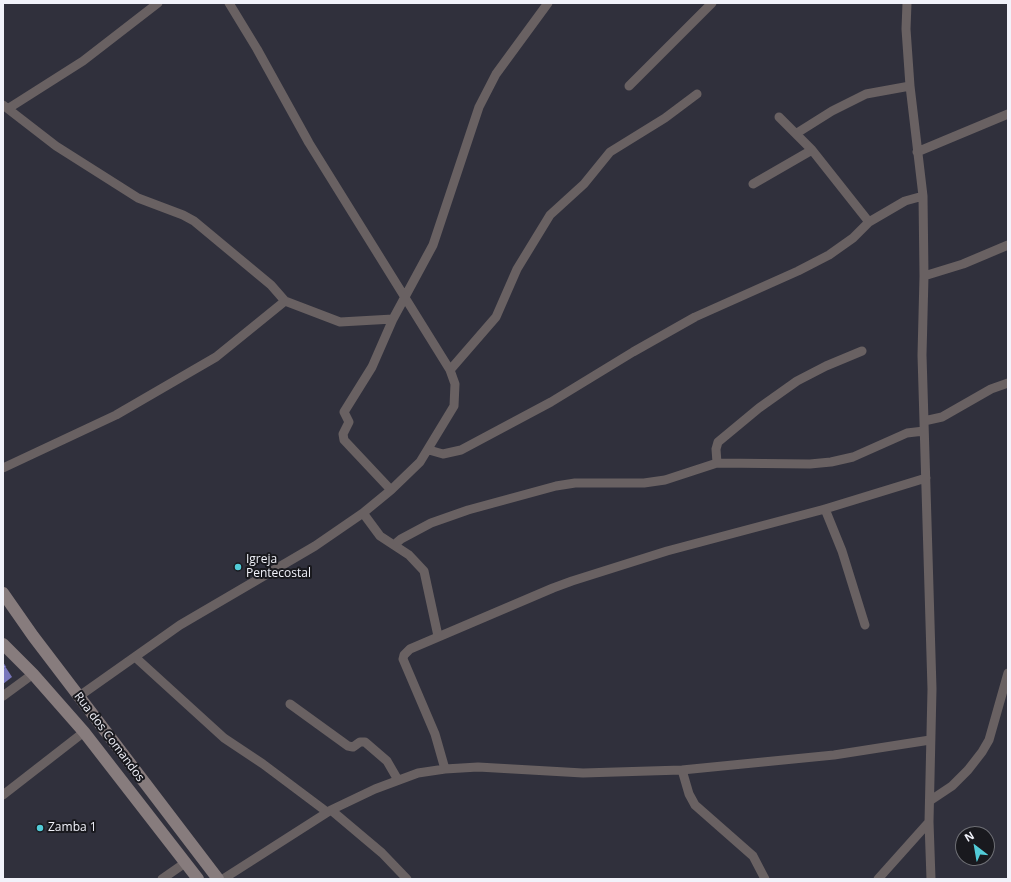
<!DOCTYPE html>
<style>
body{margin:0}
#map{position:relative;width:1011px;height:882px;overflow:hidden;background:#30303c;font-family:"Open Sans",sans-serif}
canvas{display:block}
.frame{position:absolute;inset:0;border:4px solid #f1f2fa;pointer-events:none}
.north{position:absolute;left:955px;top:826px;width:40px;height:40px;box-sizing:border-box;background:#19191e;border:1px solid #6f7076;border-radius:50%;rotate:329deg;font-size:11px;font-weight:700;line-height:16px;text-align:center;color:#f1f2fa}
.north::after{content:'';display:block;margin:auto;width:14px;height:18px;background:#52cbd7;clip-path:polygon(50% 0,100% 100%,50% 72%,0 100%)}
</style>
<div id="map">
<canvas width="1011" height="882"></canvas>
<div class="frame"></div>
<div class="north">N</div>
</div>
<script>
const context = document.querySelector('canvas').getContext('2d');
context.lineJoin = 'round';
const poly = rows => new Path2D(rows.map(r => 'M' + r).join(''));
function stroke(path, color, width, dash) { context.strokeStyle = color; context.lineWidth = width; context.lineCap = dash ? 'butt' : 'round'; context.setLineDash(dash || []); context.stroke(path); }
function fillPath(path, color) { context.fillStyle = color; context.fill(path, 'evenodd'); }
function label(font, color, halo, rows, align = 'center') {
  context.font = font + ' "Open Sans",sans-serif'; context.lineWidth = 4; context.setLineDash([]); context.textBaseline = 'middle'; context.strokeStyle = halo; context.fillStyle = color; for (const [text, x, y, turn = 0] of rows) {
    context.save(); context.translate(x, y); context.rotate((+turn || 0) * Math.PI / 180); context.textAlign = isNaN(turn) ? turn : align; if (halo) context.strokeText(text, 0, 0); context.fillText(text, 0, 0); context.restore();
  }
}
const street = poly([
 [907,3,906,29,910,86,923,196,924,276,922,355,932,689,929,822,931,879],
 [629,86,712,3],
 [3,105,56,146,138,198,183,215,194,221,271,285,285,301,340,322,393,319],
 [9,108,83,61,158,3],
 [779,117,812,150,869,222],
 [797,133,832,111,866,94,910,86],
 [917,152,1008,114],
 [753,184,812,150],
 [924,276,963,264,1008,245],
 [450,370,496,317,517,269,550,215,584,184,610,152,665,118,697,94],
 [924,421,942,417,991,389,1008,383],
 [429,450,443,454,461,450,551,402,633,352,695,317,798,271,829,255,853,238,869,222,905,201,923,196],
 [717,463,716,449,718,442,759,408,797,381,826,366,862,351],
 [3,468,116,415,216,357,285,301],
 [391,490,344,440,343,434,349,422,344,412,372,367,393,319,433,245,479,107,496,74,548,3],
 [825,509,842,551,865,625],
 [363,513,380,536,409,555,424,571,438,636],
 [394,545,401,539,431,523,468,510,556,486,575,483,644,483,665,480,717,463,810,464,831,462,853,457,907,433,924,431],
 [135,657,224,738,263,764,327,812],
 [3,696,33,674],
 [78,697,180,625,315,546,363,513,391,490,420,462,454,406,455,384,450,370,309,143,257,49,229,3],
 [290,704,348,746,353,747,360,742,365,742,387,761,398,780],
 [445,769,435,734,403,659,404,655,410,649,553,588,572,581,667,551,825,509,926,478],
 [682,770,689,794,695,805,753,856,765,879],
 [3,795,84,732],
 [931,800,952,786,968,770,982,752,989,740,1008,673],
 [331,810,382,853,407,879],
 [162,879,185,863],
 [223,879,331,810,375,789,418,773,445,769,478,767,583,773,682,770,834,755,930,740],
 [878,879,929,822]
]);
const secondary = poly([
 [3,593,33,636,218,879],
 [3,644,33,674,84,732,198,879]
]);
const wall = poly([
 [3,663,12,677,3,684]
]);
const building = poly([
 [3,663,6,667,3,669,3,663]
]);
const markers = [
 [238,567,4,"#52cbd7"],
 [40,828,4,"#52cbd7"]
];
const poiNames = [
 ["Igreja",246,560],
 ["Pentecostal",246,574],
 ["Zamba 1",48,828]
];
const streetNames = [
 ["Rua dos Comandos",109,737,53]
];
stroke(street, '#696162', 9);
stroke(secondary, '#877c7d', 12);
fillPath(wall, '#7876bb');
fillPath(building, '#8c89d9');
stroke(building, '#626098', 1);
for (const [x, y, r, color] of markers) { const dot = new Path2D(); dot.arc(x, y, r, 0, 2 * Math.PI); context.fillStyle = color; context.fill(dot); stroke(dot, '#19191e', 1.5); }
label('12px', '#f1f2fa', '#19191e', poiNames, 'left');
label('12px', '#f1f2fa', '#19191e', streetNames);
</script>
